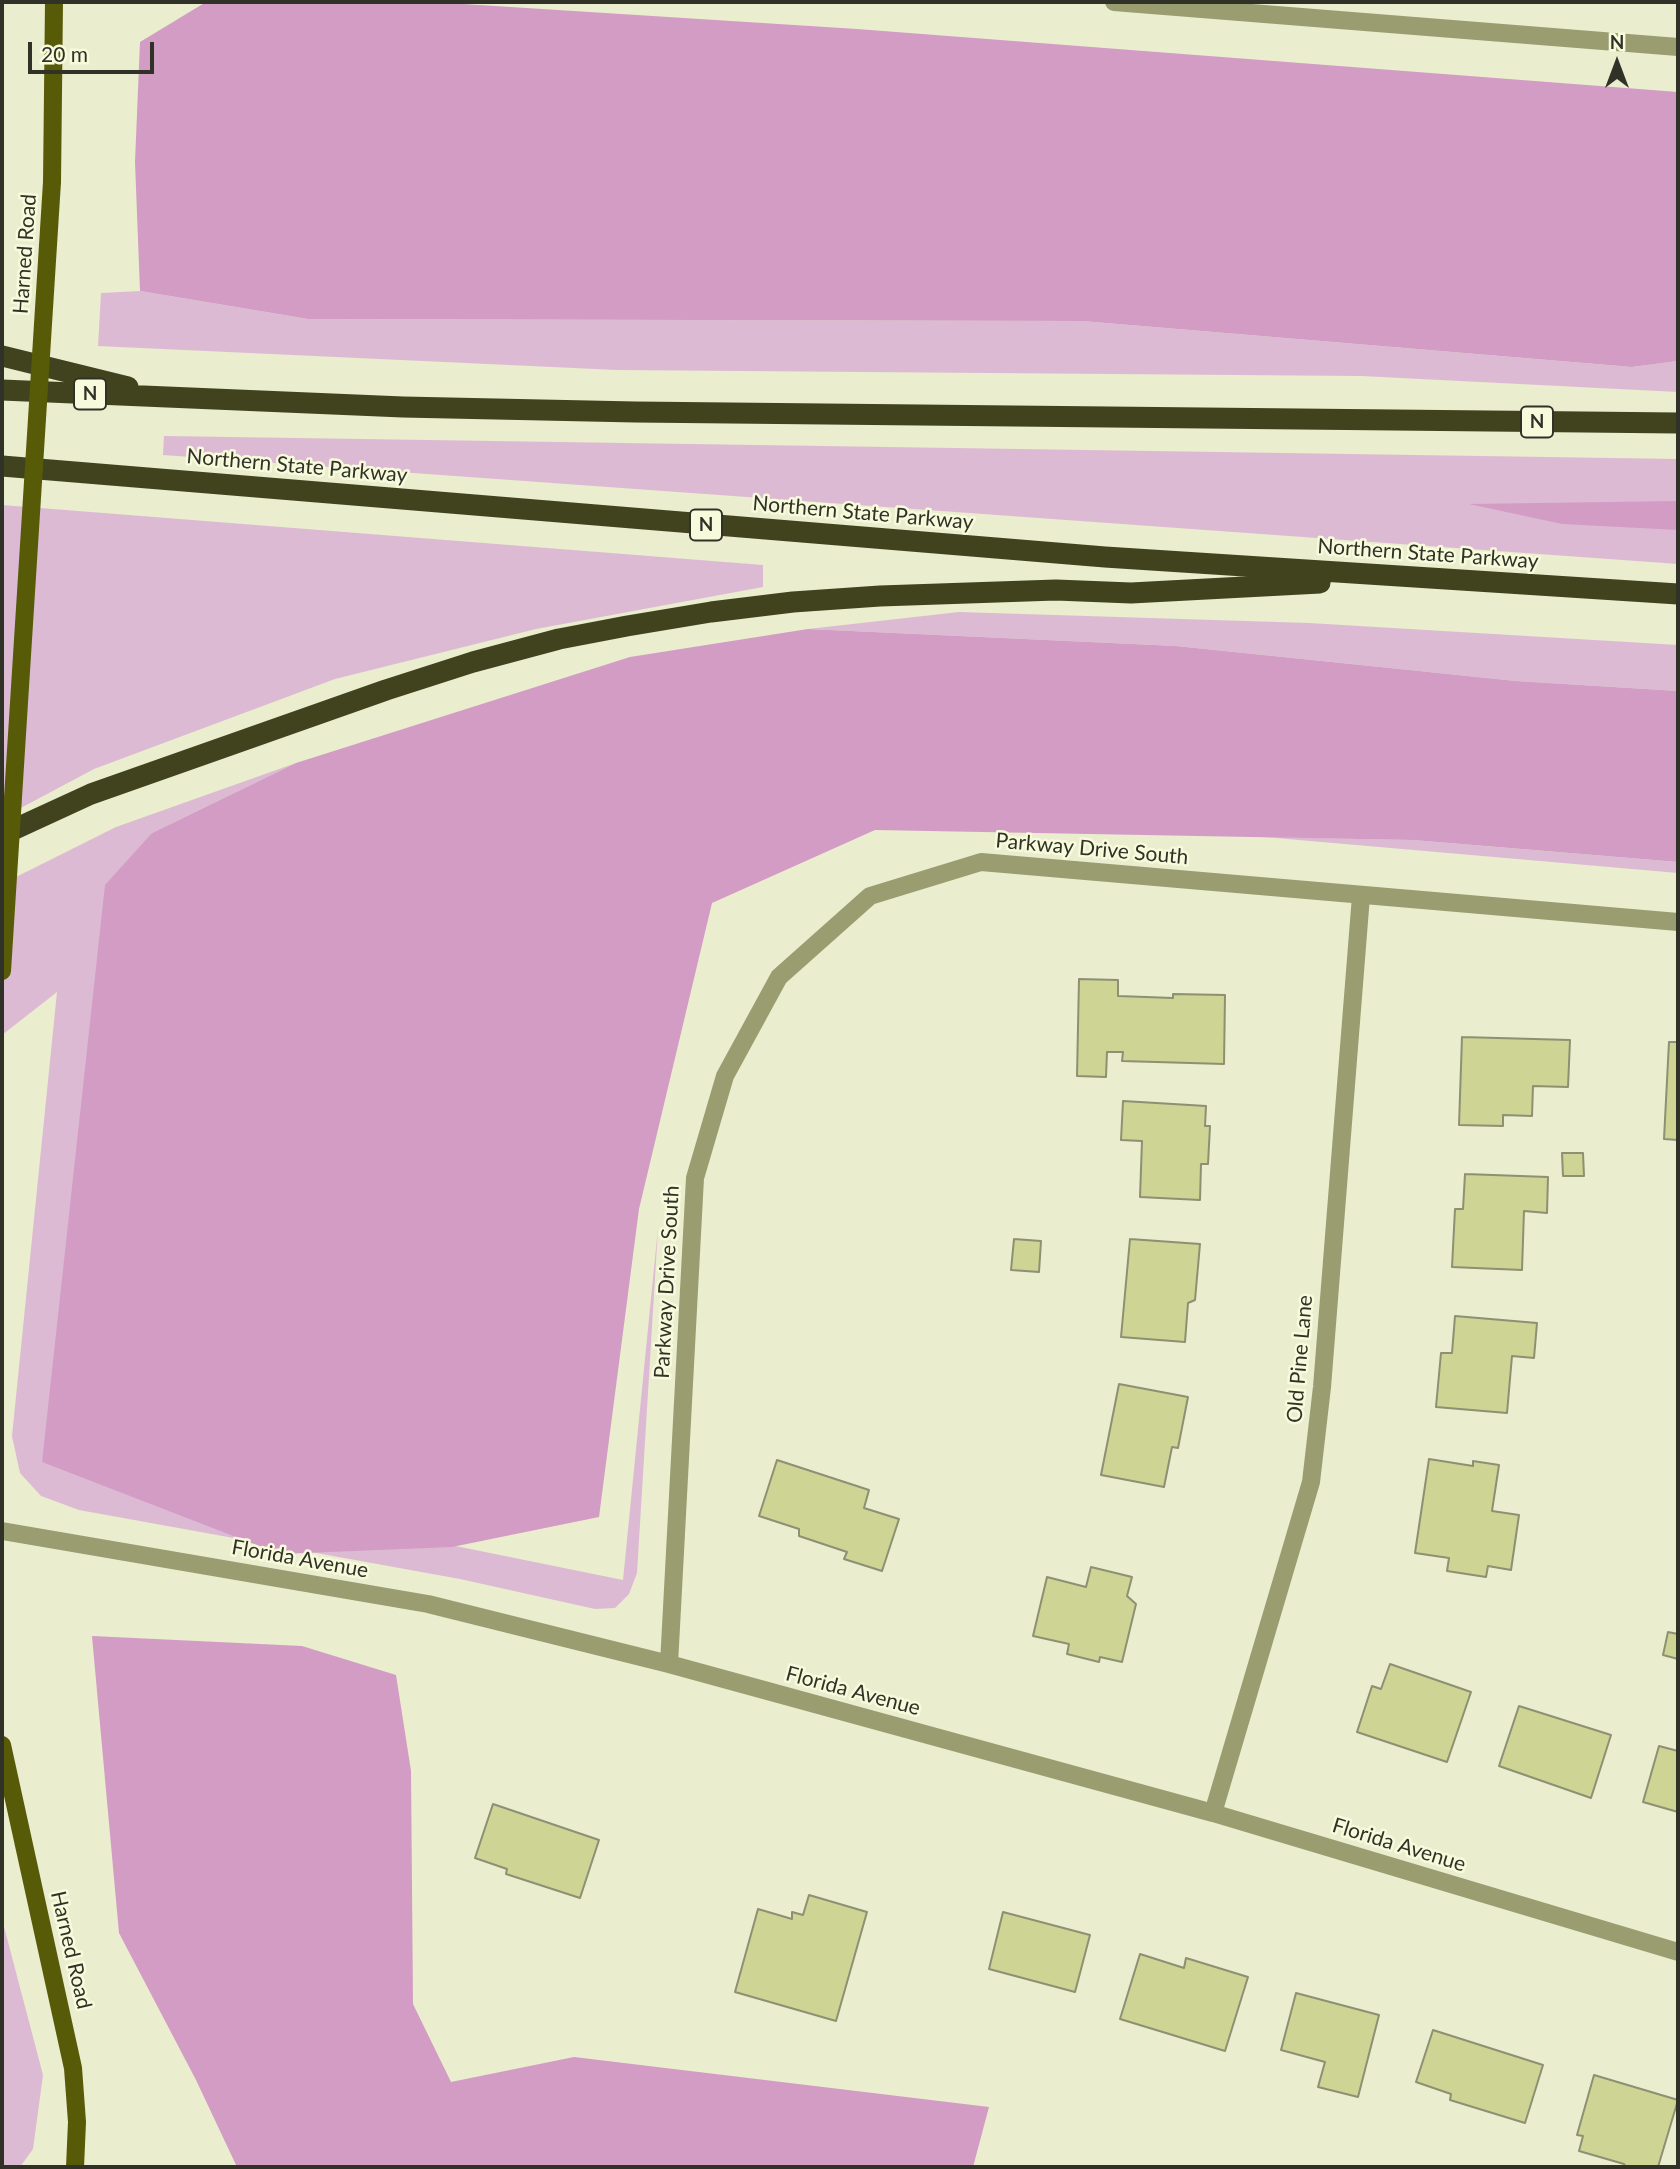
<!DOCTYPE html>
<style>
body{margin:0}
#map{position:relative;width:1680px;height:2169px;overflow:hidden;background:#eaedce;font-family:Lato,sans-serif}
canvas{display:block}
.frame{position:absolute;inset:0;border:4px solid #313227;pointer-events:none}
.north{position:absolute;left:1582px;top:28px;width:70px;height:70px;-webkit-text-stroke:5px #f7fbdc;paint-order:stroke;rotate:0deg;font-size:19px;font-weight:700;line-height:28px;text-align:center;color:#313227}
.north::after{content:'';display:block;margin:auto;width:24px;height:32px;background:#313227;clip-path:polygon(50% 0,100% 100%,50% 72%,0 100%)}
.scale{position:absolute;left:28px;top:42px;width:126px;height:32px;box-sizing:border-box;border:4px solid #313227;border-top:0;padding-left:9px;font-size:21px;line-height:24px;white-space:nowrap;color:#313227;-webkit-text-stroke:5px #f7fbdc;paint-order:stroke}
</style>
<div id="map">
<canvas width="1680" height="2169"></canvas>
<div class="frame"></div>
<div class="north">N</div>
<div class="scale">20 m</div>
</div>
<script>
const context = document.querySelector('canvas').getContext('2d');
context.lineJoin = 'round';
function fillPath(path, color) { context.fillStyle = color; context.fill(path, 'evenodd'); }
const poly = rows => new Path2D(rows.map(r => 'M' + r).join(''));
function stroke(path, color, width, dash) { context.strokeStyle = color; context.lineWidth = width; context.lineCap = dash ? 'butt' : 'round'; context.setLineDash(dash || []); context.stroke(path); }
function label(font, color, halo, rows, align = 'center') {
  context.font = font + ' Lato,sans-serif'; context.lineWidth = 5; context.setLineDash([]); context.textBaseline = 'middle'; context.strokeStyle = halo; context.fillStyle = color; for (const [text, x, y, turn = 0] of rows) {
    context.save(); context.translate(x, y); context.rotate((+turn || 0) * Math.PI / 180); context.textAlign = isNaN(turn) ? turn : align; if (halo) context.strokeText(text, 0, 0); context.fillText(text, 0, 0); context.restore();
  }
}
const green = poly([
 [140,291,308,319,1082,321,1632,367,1678,361,1678,392,1361,376,617,370,98,346,101,293],
 [164,436,1678,459,1678,564,163,455],
 [2,505,763,565,763,587,536,629,335,679,94,769,2,818],
 [959,612,1309,623,1678,645,1678,691,1516,681,1176,646,808,629],
 [296,763,152,833,42,1462,623,1580,658,1228,637,1573,629,1594,615,1608,595,1609,460,1579,79,1510,41,1496,20,1473,12,1436,57,992,2,1035,2,884,116,827],
 [1264,837,1413,840,1678,862,1678,873],
 [2,1919,43,2075,33,2149,20,2167,2,2167]
]);
const forest = poly([
 [206,2,432,2,857,29,1678,92,1678,361,1632,367,1082,321,308,319,140,291,135,162,140,42],
 [1678,501,1678,530,1562,524,1469,504],
 [808,629,1176,646,1516,681,1678,691,1678,862,1413,840,875,830,712,903,639,1209,599,1517,452,1547,280,1554,42,1462,105,885,152,833,296,763,630,657],
 [92,1636,302,1646,396,1675,411,1771,413,2004,451,2082,574,2057,989,2107,973,2167,237,2167,196,2080,119,1933]
]);
const building = poly([
 [1079,979,1118,980,1118,996,1173,998,1173,994,1225,995,1224,1064,1122,1061,1123,1052,1107,1052,1106,1077,1077,1076,1079,979],
 [1462,1037,1570,1040,1568,1087,1533,1086,1532,1116,1503,1115,1503,1126,1459,1125,1462,1037],
 [1669,1042,1678,1042,1678,1140,1664,1139,1669,1042],
 [1123,1101,1206,1106,1205,1126,1210,1126,1208,1164,1201,1164,1200,1200,1140,1197,1142,1141,1121,1140,1123,1101],
 [1562,1153,1583,1153,1584,1176,1563,1176,1562,1153],
 [1465,1174,1548,1177,1547,1213,1524,1211,1522,1270,1452,1267,1455,1209,1463,1209,1465,1174],
 [1014,1239,1041,1241,1039,1272,1011,1270,1014,1239],
 [1130,1239,1200,1244,1195,1300,1188,1303,1185,1342,1121,1337,1130,1239],
 [1455,1316,1537,1323,1534,1358,1512,1356,1507,1413,1436,1407,1441,1353,1452,1353,1455,1316],
 [1119,1384,1188,1397,1178,1448,1172,1447,1164,1487,1101,1475,1119,1384],
 [1429,1459,1473,1466,1473,1461,1499,1465,1492,1511,1519,1515,1511,1570,1488,1566,1486,1577,1447,1571,1449,1558,1415,1553,1429,1459],
 [777,1460,869,1490,864,1508,899,1519,882,1571,844,1559,847,1552,799,1536,799,1529,759,1516,777,1460],
 [1091,1567,1132,1577,1127,1596,1136,1604,1122,1662,1100,1657,1099,1662,1067,1654,1069,1644,1033,1636,1047,1577,1086,1587,1091,1567],
 [1668,1632,1678,1634,1678,1659,1663,1655,1668,1632],
 [1390,1664,1471,1692,1447,1762,1357,1732,1372,1686,1381,1689,1390,1664],
 [1519,1706,1611,1735,1591,1798,1499,1766,1519,1706],
 [1659,1746,1678,1751,1678,1812,1643,1802,1659,1746],
 [493,1804,599,1840,580,1898,506,1874,507,1869,475,1858,493,1804],
 [809,1895,867,1912,836,2021,735,1992,758,1909,792,1919,792,1912,803,1915,809,1895],
 [1003,1912,1090,1935,1075,1992,989,1969,1003,1912],
 [1140,1954,1184,1968,1186,1958,1248,1977,1225,2051,1120,2019,1140,1954],
 [1296,1993,1379,2015,1358,2097,1318,2087,1325,2062,1281,2050,1296,1993],
 [1433,2030,1543,2065,1525,2123,1450,2100,1451,2094,1416,2082,1433,2030],
 [1594,2075,1678,2100,1658,2167,1626,2167,1624,2164,1579,2151,1583,2136,1577,2135,1594,2075]
]);
const minor = poly([
 [1114,2,1678,47],
 [2,1531,428,1604,669,1664,1213,1813,1678,1952],
 [669,1664,695,1178,725,1076,779,977,870,896,981,862,1678,922],
 [1213,1813,1311,1482,1322,1387,1361,896]
]);
const major = poly([
 [52,182,54,2],
 [2,1745,73,2068,77,2122,75,2167]
]);
const highway = poly([
 [2,356,128,387],
 [2,390,403,407,635,412,1678,423],
 [2,466,1105,557,1678,594],
 [2,835,91,794,386,690,473,662,559,639,627,626,711,612,793,602,880,596,1056,590,1131,593,1320,583]
]);
const majorBridge = poly([
 [2,971,52,182]
]);
const shields = [
 [90,394,32],
 [1537,422,32],
 [706,525,32]
];
const shieldNames = [
 ["N",90,394],
 ["N",1537,422],
 ["N",706,525]
];
const streetNames = [
 ["Harned Road",25,254,-86],
 ["Northern State Parkway",297,466,5],
 ["Northern State Parkway",863,513,5],
 ["Northern State Parkway",1428,554,4],
 ["Parkway Drive South",1092,849,5],
 ["Parkway Drive South",667,1282,-87],
 ["Old Pine Lane",1300,1359,-85],
 ["Florida Avenue",300,1559,10],
 ["Florida Avenue",853,1691,15],
 ["Florida Avenue",1399,1845,17],
 ["Harned Road",71,1950,77]
];
fillPath(green, '#ddbad3');
fillPath(forest, '#d29cc4');
fillPath(building, '#ced494');
stroke(building, '#8d9073', 2);
stroke(minor, '#999d6f', 18);
stroke(major, '#575b08', 18);
stroke(highway, '#40431d', 21);
stroke(majorBridge, '#575b08', 18);
for (const [x, y, w] of shields) { const box = new Path2D(); box.roundRect(x - w / 2, y - 15.5, w, 31, 5); context.fillStyle = '#f7fbdc'; context.fill(box); stroke(box, '#313227', 2); }
label('bold 19px', '#313227', null, shieldNames);
label('21px', '#313227', '#f7fbdc', streetNames);
</script>
